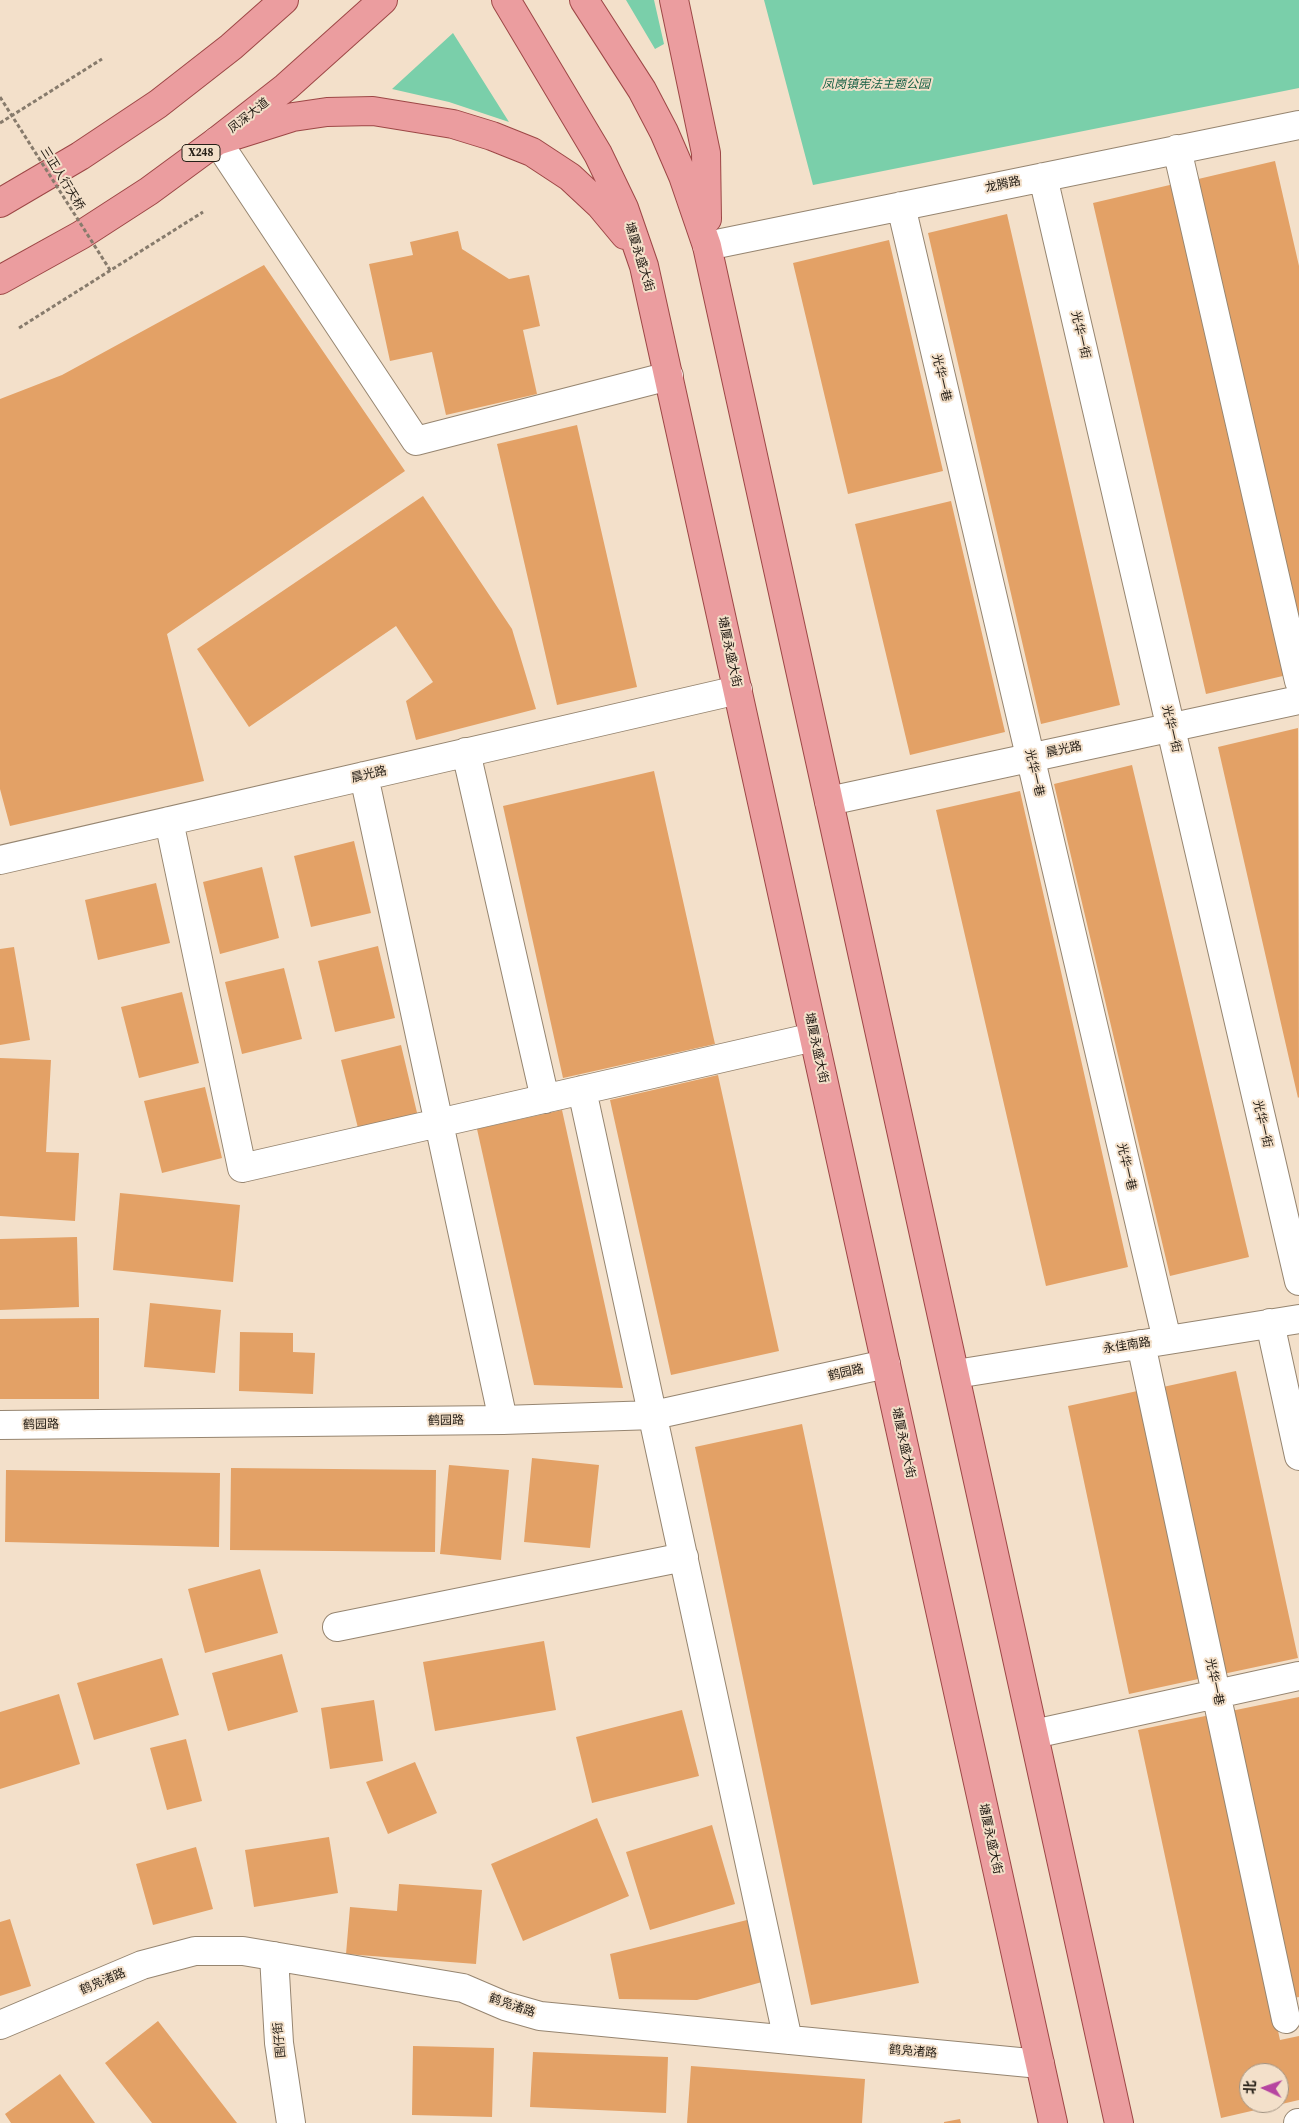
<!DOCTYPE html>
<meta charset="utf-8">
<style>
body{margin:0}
#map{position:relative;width:1299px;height:2123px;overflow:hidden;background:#f3e0ca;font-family:"Source Serif 4","Noto Sans SC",serif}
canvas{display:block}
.north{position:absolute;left:1239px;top:2063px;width:50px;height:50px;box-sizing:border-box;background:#f3e0ca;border:1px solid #a19383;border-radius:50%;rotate:273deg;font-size:14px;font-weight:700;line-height:20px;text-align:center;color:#272018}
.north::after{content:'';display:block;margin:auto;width:18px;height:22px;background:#b645a0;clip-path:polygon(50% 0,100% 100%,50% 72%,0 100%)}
</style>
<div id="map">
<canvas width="1299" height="2123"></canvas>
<div class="north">北</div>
</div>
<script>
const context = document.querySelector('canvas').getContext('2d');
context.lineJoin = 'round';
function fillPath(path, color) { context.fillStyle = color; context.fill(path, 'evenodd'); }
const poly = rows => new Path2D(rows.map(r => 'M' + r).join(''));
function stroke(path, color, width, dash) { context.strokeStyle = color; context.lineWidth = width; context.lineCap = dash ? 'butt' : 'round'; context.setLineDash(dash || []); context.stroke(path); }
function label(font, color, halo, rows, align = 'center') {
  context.font = font + ' "Source Serif 4","Noto Sans SC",serif'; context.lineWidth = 4; context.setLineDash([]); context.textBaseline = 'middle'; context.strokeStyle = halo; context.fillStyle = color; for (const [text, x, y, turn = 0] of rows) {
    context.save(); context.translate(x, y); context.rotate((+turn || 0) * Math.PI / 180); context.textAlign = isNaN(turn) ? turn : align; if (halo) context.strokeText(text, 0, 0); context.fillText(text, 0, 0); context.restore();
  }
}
const green = poly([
 [626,0,654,0,664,44,655,49],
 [764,0,1299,0,1299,88,813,185],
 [453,33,509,122,449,102,392,89]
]);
const building = poly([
 [1275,161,1299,266,1299,634,1194,180],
 [1174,184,1287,675,1206,694,1093,203],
 [1007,214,1120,705,1041,724,928,233],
 [458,231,462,249,509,279,529,275,540,326,523,330,537,394,446,415,432,352,390,361,369,264,413,255,410,242],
 [889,240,943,471,848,494,793,263],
 [264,265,405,471,167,634,204,781,10,826,0,789,0,399,62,375],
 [577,425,637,687,557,705,497,444],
 [423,496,512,629,536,709,416,740,406,701,433,682,396,626,249,727,197,649],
 [951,501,1005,732,910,755,855,524],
 [1298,728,1299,1097,1298,1098,1218,747],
 [1132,765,1249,1257,1170,1276,1054,784],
 [654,771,715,1044,563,1078,503,806],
 [1020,791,1128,1267,1046,1286,936,810],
 [354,841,371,913,311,927,294,856],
 [262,867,279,938,220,954,203,882],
 [156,883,170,943,98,960,85,900],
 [378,946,395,1018,335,1032,318,961],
 [14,947,30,1040,0,1045,0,949],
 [284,968,302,1039,242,1054,225,982],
 [182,992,199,1063,139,1078,121,1007],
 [401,1045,418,1117,359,1132,341,1060],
 [0,1058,51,1060,46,1152,79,1153,75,1221,0,1216],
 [718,1075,779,1351,671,1375,610,1100],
 [205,1087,222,1158,162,1173,144,1101],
 [562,1110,623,1388,534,1385,477,1129],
 [120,1193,240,1205,233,1282,113,1270],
 [77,1237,79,1307,0,1310,0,1239],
 [150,1303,221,1310,215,1373,144,1367],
 [99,1318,99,1399,0,1399,0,1319],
 [240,1332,293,1333,293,1352,315,1353,313,1394,239,1391],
 [1236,1371,1298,1658,1223,1674,1163,1387],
 [1142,1390,1203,1678,1129,1694,1068,1406],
 [802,1424,919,1983,811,2005,695,1447],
 [532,1458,599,1465,590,1548,524,1542],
 [449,1465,509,1470,501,1560,440,1554],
 [231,1468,436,1470,435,1552,230,1550],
 [6,1470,220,1473,219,1547,5,1542],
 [260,1569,278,1633,205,1653,188,1589],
 [544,1641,556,1710,435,1731,423,1662],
 [282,1654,298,1712,228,1731,212,1673],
 [162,1658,179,1715,94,1740,77,1683],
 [59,1694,80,1764,0,1789,0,1712],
 [1299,1697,1299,1997,1293,1998,1231,1711],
 [374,1700,383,1761,330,1769,321,1708],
 [682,1710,699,1776,592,1803,576,1737],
 [1210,1715,1280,2040,1299,2036,1299,2100,1221,2118,1138,1730],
 [1249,2073,1279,2073,1279,2103,1249,2103],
 [186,1739,202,1801,167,1810,150,1748],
 [415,1762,437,1813,388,1834,366,1782],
 [597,1818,629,1896,523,1941,491,1864],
 [712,1825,735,1904,650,1930,626,1852],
 [329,1837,338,1893,254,1907,245,1850],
 [196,1847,213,1909,153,1925,136,1864],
 [399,1884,482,1890,476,1964,346,1954,350,1907,397,1911],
 [10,1919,31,1986,0,1996,0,1922],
 [747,1920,762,1982,697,2000,619,1999,610,1954],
 [158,2021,237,2123,152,2123,105,2063],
 [413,2046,494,2048,492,2117,412,2115],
 [533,2052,668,2057,666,2113,530,2107],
 [691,2066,865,2079,862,2123,687,2123],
 [60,2074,95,2123,11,2123,5,2114],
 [960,2119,961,2123,944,2123,944,2122]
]);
const path = poly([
 [0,123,102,59],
 [19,328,203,212]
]);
const minor = poly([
 [217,141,416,441,669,376],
 [1177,149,1299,681],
 [1043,177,1299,1281],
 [901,206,1167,1340],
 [707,246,1299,125],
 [466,752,545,1099],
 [364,776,503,1420],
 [829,801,1299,700],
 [169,821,242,1168,814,1037],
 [0,860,738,690],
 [582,1090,788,2040],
 [1270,1323,1299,1456],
 [1141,1344,1286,2019],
 [956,1374,1299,1319],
 [0,1425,503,1420,654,1415,886,1364],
 [337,1627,684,1557],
 [1034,1734,1299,1676],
 [274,1956,279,2043,291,2123],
 [0,2025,142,1965,195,1951,243,1951,463,1988,505,2006,540,2016,1040,2064],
 [1298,2123,1299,2123]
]);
const major = poly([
 [506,0,598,154,624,208,644,266,1053,2123],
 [584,0,642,90,664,132,683,176,707,246,1119,2123],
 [674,0,706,153,707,219],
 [217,141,293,117,327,112,373,111,453,124,492,136,532,152,570,177,600,205,625,235],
 [0,203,80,156,158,104,231,47,284,0],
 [0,280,81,235,149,191,217,141,286,87,383,0]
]);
const pathBridge = poly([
 [0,97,110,270]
]);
const shields = [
 [201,153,38]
];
const shieldNames = [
 ["X248",201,153]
];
const parkNames = [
 ["凤岗镇宪法主题公园",876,85]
];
const streetNames = [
 ["凤深大道",249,116,-38],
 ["三正人行天桥",62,179,58],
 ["龙腾路",1003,185,-12],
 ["塘厦永盛大街",639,257,73],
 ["光华一街",1080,335,77],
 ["光华一巷",941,378,77],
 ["塘厦永盛大街",729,652,78],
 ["光华一街",1171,729,77],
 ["晨光路",1064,750,-12],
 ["光华一巷",1034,773,77],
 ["晨光路",369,775,-13],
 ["塘厦永盛大街",816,1048,78],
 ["光华一街",1262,1124,77],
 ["光华一巷",1126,1167,77],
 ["永佳南路",1127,1346,-9],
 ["鹤园路",846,1373,-13],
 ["鹤园路",446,1421,-1],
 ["鹤园路",41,1425,-1],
 ["塘厦永盛大街",903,1443,78],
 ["光华一巷",1214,1682,78],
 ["塘厦永盛大街",990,1839,78],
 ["鹤凫渚路",103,1982,-23],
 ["鹤凫渚路",512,2006,19],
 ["围仔街",280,2040,-96],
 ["鹤凫渚路",913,2052,5]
];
fillPath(green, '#7acfaa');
fillPath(building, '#e3a166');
stroke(minor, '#968570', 30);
stroke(major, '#9d4746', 30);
stroke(path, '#877b6c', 3, [4, 2.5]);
stroke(minor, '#fff', 28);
stroke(major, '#eb9d9f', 28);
stroke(pathBridge, '#877b6c', 3, [4, 2.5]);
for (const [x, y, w] of shields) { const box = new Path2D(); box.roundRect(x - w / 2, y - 8.5, w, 17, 4); context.fillStyle = '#f3e0ca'; context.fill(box); stroke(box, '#272018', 1); }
label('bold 11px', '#272018', null, shieldNames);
label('italic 12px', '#145f44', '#f3e0ca', parkNames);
label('12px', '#272018', '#f3e0ca', streetNames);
</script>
